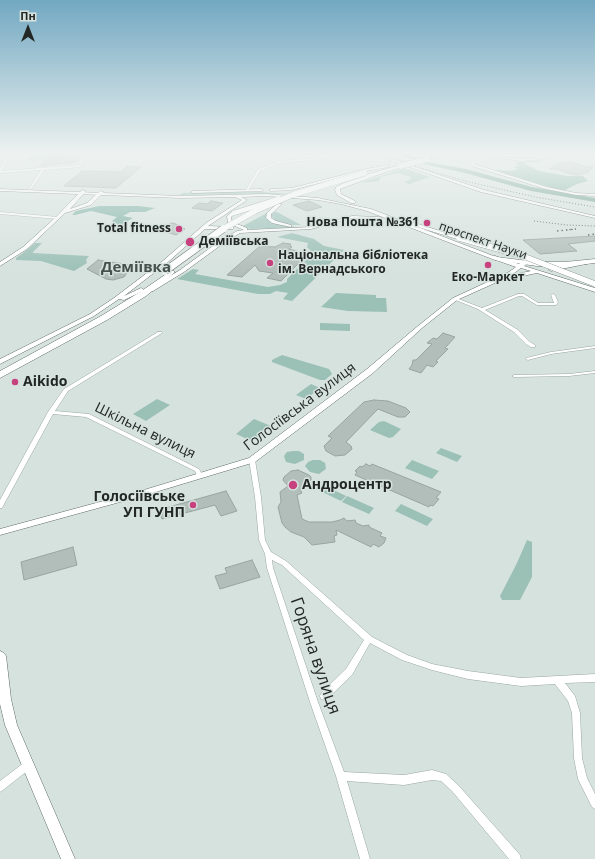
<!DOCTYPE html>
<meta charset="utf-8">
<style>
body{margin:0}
#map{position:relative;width:595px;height:859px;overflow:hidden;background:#d6e2de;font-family:"Open Sans",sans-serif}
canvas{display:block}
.north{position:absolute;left:8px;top:8px;width:40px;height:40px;-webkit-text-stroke:3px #d6e2de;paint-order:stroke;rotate:0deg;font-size:11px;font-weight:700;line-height:16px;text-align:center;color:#222725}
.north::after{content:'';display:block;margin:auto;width:14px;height:18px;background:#222725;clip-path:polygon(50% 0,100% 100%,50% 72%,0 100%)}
</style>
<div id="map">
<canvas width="595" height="859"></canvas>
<div class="north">Пн</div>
</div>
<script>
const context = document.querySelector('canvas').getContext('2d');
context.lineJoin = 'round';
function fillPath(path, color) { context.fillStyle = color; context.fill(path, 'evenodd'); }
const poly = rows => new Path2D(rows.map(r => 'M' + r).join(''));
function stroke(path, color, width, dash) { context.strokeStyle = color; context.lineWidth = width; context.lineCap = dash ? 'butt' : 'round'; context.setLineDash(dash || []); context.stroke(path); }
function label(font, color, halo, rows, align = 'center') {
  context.font = font + ' "Open Sans",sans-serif'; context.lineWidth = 3; context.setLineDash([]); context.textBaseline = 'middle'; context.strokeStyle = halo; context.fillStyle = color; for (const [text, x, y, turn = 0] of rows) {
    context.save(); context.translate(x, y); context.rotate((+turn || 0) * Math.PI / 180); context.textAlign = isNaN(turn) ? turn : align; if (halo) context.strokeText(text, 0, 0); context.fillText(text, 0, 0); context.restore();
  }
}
const green = poly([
 [36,153,80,156,79,160,60,161,58,159,26,161,28,158],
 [404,168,430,177,409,184,404,182,411,179,411,177,398,173,380,177,379,181,360,183],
 [222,191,260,192,292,194,179,195,183,193],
 [274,212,277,212,301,225,290,225,275,221,271,215],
 [267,213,266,217,275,224,303,228,251,229,241,227],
 [292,233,314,239,324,246,344,250,292,301,283,299,288,293,276,291,270,294,258,294,177,279,193,269,199,270,195,274,268,287,280,285,287,282,287,279,299,267,304,267,307,264,304,262,313,253,307,247,308,243,277,237],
 [35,243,42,243,33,252,33,253,89,256,86,260,87,263,74,271,41,261,16,260,16,258,23,253],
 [336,293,376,295,376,298,386,298,387,312,348,311,321,307],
 [320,323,350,324,350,331,320,330],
 [282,355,329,369,332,374,325,380,320,380,272,362,272,360],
 [311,384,320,388,306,399,296,395],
 [157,399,170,405,146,421,133,414],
 [254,419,271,426,252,441,236,434],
 [384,421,401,429,393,437,389,438,370,430,379,422],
 [441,448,462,456,457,462,436,453],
 [293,451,299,451,304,454,304,460,295,464,286,462,284,456,287,452],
 [313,460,320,460,325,463,326,469,319,474,310,472,305,466,308,462],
 [412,460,439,471,432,479,405,468],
 [321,484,346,496,341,501,316,489],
 [347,496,374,508,369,514,342,502],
 [401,504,433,519,427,526,395,511],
 [527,540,532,542,532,577,520,600,502,600,500,596,517,563]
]);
const forest = poly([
 [554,153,561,154,544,160,536,162,524,163,539,171,567,176,583,176,588,181,577,184,563,191,495,171,497,170,510,171,518,169,514,167,518,166,515,162,543,160,552,156],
 [99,206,138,206,155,208,145,212,130,212,123,216,133,218,112,230,108,228,117,223,112,221,117,217,91,211,75,215,72,215,76,211]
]);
const river = poly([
 [396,153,404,153,427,162,466,169,532,187,595,198,595,202,531,191,465,173,424,164,396,153]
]);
const building = poly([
 [74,153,76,153,76,162,41,166,42,161,49,160,49,157,58,157,57,158,68,155,72,156,74,153],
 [564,162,572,162,587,167,593,167,588,172,579,175,571,174,556,169,550,169,555,165,564,162],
 [127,166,141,167,116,188,64,186,82,171,121,172,127,166],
 [211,201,223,203,212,211,192,208,199,203,207,204,211,201],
 [309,201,322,207,307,211,293,205,309,201],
 [172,223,176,224,185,229,176,235,160,230,172,223],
 [595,236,595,241,568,244,577,251,540,254,523,240,595,236],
 [283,243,291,244,290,246,292,247,289,249,308,254,281,281,267,278,273,273,259,271,255,265,242,277,227,275,260,246,275,247,283,243],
 [98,260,131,265,129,266,131,267,124,277,113,280,106,279,87,269,98,260],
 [443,333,455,337,445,348,448,349,436,361,438,362,433,367,427,365,421,373,409,369,412,365,413,360,416,360,432,344,427,343,433,338,437,339,443,333],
 [374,400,388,401,406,408,410,412,405,417,398,417,378,409,346,442,351,446,352,449,345,455,335,456,326,451,324,446,332,438,328,436,364,402,374,400],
 [366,464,370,466,372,464,441,492,436,498,439,499,433,506,430,505,429,507,355,475,357,472,355,471,360,466,362,467,366,464],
 [298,470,309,475,311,477,311,480,300,489,302,493,297,495,302,519,309,522,332,522,340,520,344,518,347,521,355,520,356,523,363,526,369,525,369,527,382,533,380,536,386,538,384,543,379,547,373,544,371,547,336,530,337,535,334,536,335,542,312,545,304,537,291,532,285,527,282,523,278,507,281,502,280,492,288,486,283,480,284,477,291,471,298,470],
 [226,491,237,511,221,516,215,505,162,519,158,510,226,491],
 [73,547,77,565,24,580,21,562,73,547],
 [252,560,260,577,220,589,215,576,227,573,225,568,252,560]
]);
const street = poly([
 [8,153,10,153,2,171,79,165,81,153,83,153,81,167,44,170,37,181,30,190,29,189,41,170,0,173,0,169,8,153],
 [262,153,265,153,280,161,373,153,374,154,280,163,260,171,248,191,246,191,246,190,258,169,278,162,262,153],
 [0,212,58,217,60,218,58,219,0,214,0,212],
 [518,294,524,294,538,303,554,303,551,295,553,294,555,295,558,302,556,305,537,305,522,296,519,296,485,310,518,330,530,342,535,345,535,347,531,347,526,344,514,332,478,309,453,299,455,298,456,298,482,308,518,294],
 [158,332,162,332,162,333,68,391,55,411,89,414,199,469,203,476,202,477,198,477,195,471,86,417,53,414,3,506,2,508,0,508,0,500,48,412,64,389,158,332],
 [595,346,595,348,551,354,528,360,526,359,526,358,551,352,595,346],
 [595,371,595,373,569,376,514,377,512,376,514,375,569,374,595,371],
 [252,458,255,460,261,497,265,540,271,552,286,561,372,637,407,655,432,664,468,671,521,678,595,674,595,682,565,683,575,696,580,713,582,758,587,778,595,794,595,809,592,807,578,779,574,758,572,713,568,701,555,684,521,686,468,679,432,670,402,660,370,643,352,675,327,699,324,700,321,699,320,696,321,693,346,669,364,640,282,565,272,560,273,568,318,702,344,772,404,775,432,770,446,774,458,785,520,855,521,859,509,859,452,791,441,781,432,780,404,785,347,781,370,859,360,859,336,776,310,702,267,568,265,554,259,540,255,497,249,460,252,458],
 [28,761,31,762,33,765,31,768,3,790,0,792,0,781,25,762,28,761]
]);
const secondary = poly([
 [369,153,374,153,484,190,595,216,595,218,481,192,369,153],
 [479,155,482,156,474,164,547,187,576,193,595,194,595,196,576,195,546,189,472,166,470,164,479,155],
 [82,190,86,191,70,209,87,203,100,191,104,192,91,205,65,213,27,249,0,266,0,262,23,247,56,217,82,190],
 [408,222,412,222,462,238,457,239,408,224,408,222],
 [495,256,519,264,526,259,530,259,530,261,524,266,595,288,595,292,537,273,508,279,506,278,457,300,422,328,373,373,255,462,149,494,0,535,0,529,144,490,249,458,367,369,418,326,453,298,509,272,516,267,493,259,493,257,495,256],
 [521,268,531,271,512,275,513,274,521,268],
 [589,260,592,262,591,263,551,271,548,269,551,267,589,260],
 [0,651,4,653,6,656,11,699,17,725,75,859,61,859,5,725,0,704,0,651]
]);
const primary = poly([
 [436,153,441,153,432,157,429,156,436,153],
 [469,153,522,159,541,157,545,153,549,153,543,159,522,161,469,155,440,157,438,156,469,153],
 [388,165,389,167,366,171,292,190,271,191,269,190,271,189,292,188,366,169,388,165],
 [393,167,396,168,340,189,341,194,355,201,355,203,351,203,337,195,335,190,336,187,344,183,393,167],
 [0,189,180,196,266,194,318,198,371,209,496,257,537,262,565,262,595,259,595,263,565,266,537,266,495,260,367,211,341,204,318,200,266,196,241,197,247,200,208,226,231,227,233,227,233,229,205,229,168,262,124,296,141,288,143,289,143,291,124,300,119,299,94,316,0,364,0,359,90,314,114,298,164,260,206,223,242,200,235,197,180,198,0,191,0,189],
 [261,189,263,190,263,191,193,193,191,192,193,191,261,189],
 [278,203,282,204,271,214,271,218,276,221,291,225,291,227,272,223,266,218,267,213,278,203],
 [232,212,236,213,231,217,232,222,247,228,247,230,311,227,352,216,380,217,382,218,380,219,352,218,311,229,240,233,225,242,184,272,153,291,149,291,149,289,180,270,221,240,237,231,244,230,228,223,227,216,232,212]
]);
const highway = poly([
 [447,153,455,153,428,160,426,159,447,153],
 [401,165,403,166,403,167,368,177,365,175,401,165],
 [172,270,174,271,174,273,146,296,107,320,0,378,0,371,101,316,140,292,172,270]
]);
const railFar1 = poly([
 [381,153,421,168,465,181,535,197,595,207],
 [534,221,567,225,595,226],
 [566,230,577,229]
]);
const rail = poly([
 [557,231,576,229],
 [588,235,595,234]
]);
const secondaryBridge = poly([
 [459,238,523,256,595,284]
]);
const primaryBridge = poly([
 [234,213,278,199]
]);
const highwayBridgeFar1 = poly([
 [401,166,428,159],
 [221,230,255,211,292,195,364,173]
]);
const highwayBridge = poly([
 [165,271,223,229]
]);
const markers = [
 [427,223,4,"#c8417f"],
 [179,229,4,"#c8417f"],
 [190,242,5,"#c8417f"],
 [270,263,4,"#c8417f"],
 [488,265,4,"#c8417f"],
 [15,382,4,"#c8417f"],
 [293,485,5,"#c8417f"],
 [193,505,4,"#c8417f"]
];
const farPoinames = [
 ["Нова Пошта №361",419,223],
 ["Total fitness",171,229],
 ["Деміївська",199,242,"left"],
 ["Національна бібліотека",278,256,"left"],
 ["ім. Вернадського",278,270,"left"],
 ["Еко-Маркет",488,278,"center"]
];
const farStreetnames = [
 ["проспект Науки",483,241,19]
];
const poiNames = [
 ["Aikido",23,382],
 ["Андроцентр",302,485],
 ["Голосіївське",185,497,"right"],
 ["УП ГУНП",185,513,"right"]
];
const streetNames = [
 ["Голосіївська вулиця",300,407,-37],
 ["Шкільна вулиця",145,431,26]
];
const farDistrictnames = [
 ["Деміївка",136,268]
];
const nearStreetnames = [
 ["Горяна вулиця",315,656,71]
];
fillPath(green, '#9bc0b6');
fillPath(forest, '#79aea0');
fillPath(river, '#629688');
fillPath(building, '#b2beba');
stroke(building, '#98a4a0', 1);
stroke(street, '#5f6a67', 0.5);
stroke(secondary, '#5f6a67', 1);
stroke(primary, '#5f6a67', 1);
stroke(highway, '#5f6a67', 1);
fillPath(street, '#fff');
fillPath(secondary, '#fff');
fillPath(primary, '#fff');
fillPath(highway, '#fff');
stroke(railFar1, '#474d4b', 1, [1, 2]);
stroke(rail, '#474d4b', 1.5, [1.5, 3]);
stroke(secondaryBridge, '#5f6a67', 6, []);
stroke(primaryBridge, '#5f6a67', 5, []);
stroke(highwayBridgeFar1, '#5f6a67', 6, []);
stroke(highwayBridge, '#5f6a67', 8, []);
stroke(secondaryBridge, '#fff', 5.5);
stroke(primaryBridge, '#fff', 4.5);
stroke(highwayBridgeFar1, '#fff', 5.5);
stroke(highwayBridge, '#fff', 7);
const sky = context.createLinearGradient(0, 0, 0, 273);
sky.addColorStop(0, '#72a8c2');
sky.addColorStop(0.56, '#edf2f0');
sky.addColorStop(1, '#edf2f000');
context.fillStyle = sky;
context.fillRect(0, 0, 595, 273);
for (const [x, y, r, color] of markers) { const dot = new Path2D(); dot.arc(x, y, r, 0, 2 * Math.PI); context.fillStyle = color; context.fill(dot); stroke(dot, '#d6e2de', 1.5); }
label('bold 12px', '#222725', '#d6e2de', farPoinames, 'right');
label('12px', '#222725', '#d6e2de', farStreetnames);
label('bold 14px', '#222725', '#d6e2de', poiNames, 'left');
label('14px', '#222725', '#d6e2de', streetNames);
label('bold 15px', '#46504d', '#d6e2de', farDistrictnames);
label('17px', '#222725', '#d6e2de', nearStreetnames);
</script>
